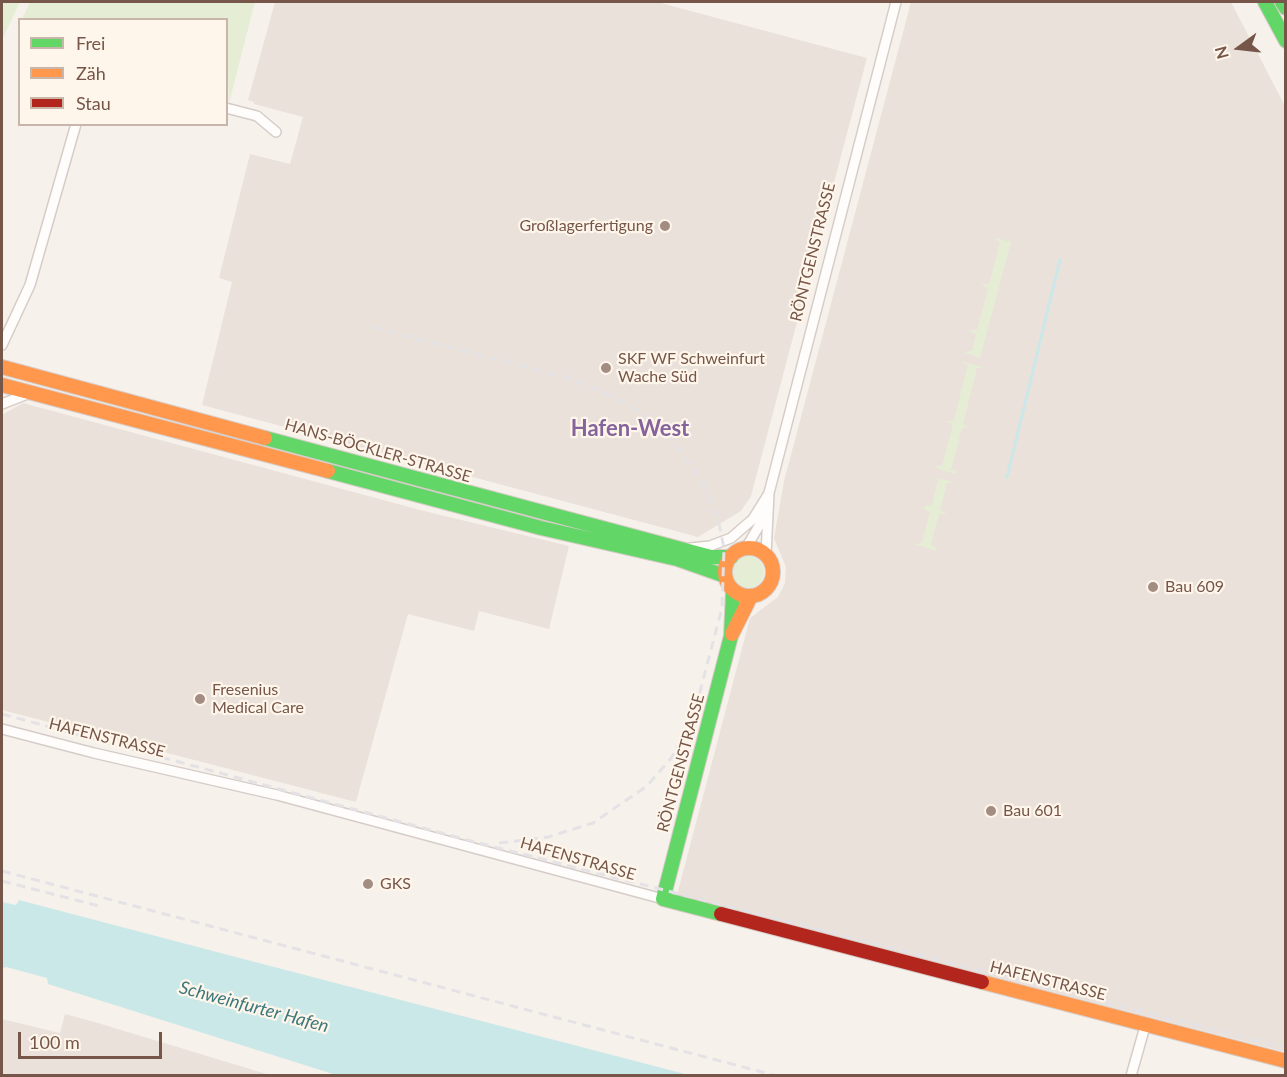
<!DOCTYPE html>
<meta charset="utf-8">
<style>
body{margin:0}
#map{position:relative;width:1287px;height:1077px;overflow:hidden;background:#f7f1eb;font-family:Lato,sans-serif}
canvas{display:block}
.frame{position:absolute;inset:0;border:3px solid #765649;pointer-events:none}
.legend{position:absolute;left:18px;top:18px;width:210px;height:108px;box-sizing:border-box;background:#fff6eb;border:2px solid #c8b6aa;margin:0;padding:8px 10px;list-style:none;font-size:18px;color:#765649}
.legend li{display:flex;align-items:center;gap:12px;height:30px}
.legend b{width:30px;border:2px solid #c8b6aa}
.north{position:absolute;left:1209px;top:18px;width:60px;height:60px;-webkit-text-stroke:4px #fff6eb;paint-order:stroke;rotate:255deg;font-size:16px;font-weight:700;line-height:24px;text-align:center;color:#765649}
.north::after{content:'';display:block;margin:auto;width:21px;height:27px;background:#765649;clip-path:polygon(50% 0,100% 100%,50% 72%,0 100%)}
.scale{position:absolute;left:18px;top:1032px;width:144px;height:27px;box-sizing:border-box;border:3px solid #765649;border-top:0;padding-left:8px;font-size:18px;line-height:21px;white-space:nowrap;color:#765649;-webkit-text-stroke:4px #fff6eb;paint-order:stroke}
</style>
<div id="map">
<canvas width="1287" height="1077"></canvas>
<div class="frame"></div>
<ul class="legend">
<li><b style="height:8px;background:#63d668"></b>Frei</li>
<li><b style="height:8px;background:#ff974d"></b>Zäh</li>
<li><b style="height:8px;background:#b3261e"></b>Stau</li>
</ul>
<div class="north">N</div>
<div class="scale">100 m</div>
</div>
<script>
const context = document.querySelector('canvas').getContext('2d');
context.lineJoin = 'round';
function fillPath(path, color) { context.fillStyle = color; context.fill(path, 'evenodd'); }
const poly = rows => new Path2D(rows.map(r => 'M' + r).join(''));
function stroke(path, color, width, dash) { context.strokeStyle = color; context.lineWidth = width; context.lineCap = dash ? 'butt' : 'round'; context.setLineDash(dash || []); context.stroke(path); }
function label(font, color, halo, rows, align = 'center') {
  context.font = font + ' Lato,sans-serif'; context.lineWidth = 4.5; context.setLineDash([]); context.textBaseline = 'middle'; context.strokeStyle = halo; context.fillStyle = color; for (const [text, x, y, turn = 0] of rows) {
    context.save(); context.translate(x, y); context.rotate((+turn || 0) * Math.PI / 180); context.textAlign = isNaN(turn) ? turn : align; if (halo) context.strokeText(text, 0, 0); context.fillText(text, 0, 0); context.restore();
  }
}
const industrial = poly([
 [275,2,657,2,867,58,751,496,741,511,698,537,202,405,232,282,219,278,250,154,290,164,303,117,254,104,254,102,248,100],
 [911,2,1231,2,1285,106,1285,1052,677,895,750,618,778,597,785,583,786,567,774,538,784,481],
 [23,403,424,511,569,546,549,629,479,611,474,631,408,614,356,802,2,710,2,415],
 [65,1014,98,1023,270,1075,2,1075,2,1019,60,1033]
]);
const green = poly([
 [2,2,20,2,2,40],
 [30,2,255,2,229,103,226,20,22,19],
 [994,238,1011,242,980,358,964,352,972,351,976,334,969,330,977,330,978,327,988,289,981,284,989,284,1000,243],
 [961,361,984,368,977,368,963,424,969,428,962,428,951,470,957,472,955,474,934,467,942,466,953,425,946,421,954,421,967,368,968,365],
 [931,477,955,482,947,483,940,510,947,514,939,514,931,545,937,548,936,551,914,544,922,543,930,512,924,509,924,506,932,505,938,480],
 '732 572a16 16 0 1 1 32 0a16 16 0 1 1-32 0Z'
]);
const water = poly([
 [19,900,232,956,689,1075,336,1075,48,984,47,978,6,967,2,969,2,902,16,905]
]);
const stream = poly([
 [1007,477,1060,260]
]);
const street = poly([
 [226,108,257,116,276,132],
 [2,345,30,285,76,124],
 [2,404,30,393],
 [690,548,710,546,731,538,753,519,768,495],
 [746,548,766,514],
 [766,555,769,493,896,2],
 [2,729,94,753,277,795,663,899],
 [1131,1076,1146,1023]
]);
const fast = poly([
 [1265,2,1286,41],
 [1282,2,1286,8],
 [265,438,711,557,731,557],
 [328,471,541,528,677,559,725,576],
 [721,914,663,899,731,636,733,590]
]);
const slow = poly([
 [2,367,265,438],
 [2,385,328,471],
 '725 572a24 24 0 1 1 48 0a24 24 0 1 1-48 0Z',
 [732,634,751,596],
 [982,982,1286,1061]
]);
const jam = poly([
 [721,914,982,982]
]);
const rail = poly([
 [373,327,572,379,624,402,653,421,670,437,702,481,718,519,724,548,722,608,693,718,672,757,647,786,593,823,548,837,499,843],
 [2,714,475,842,1286,1048],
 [2,871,777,1076],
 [2,881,103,907]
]);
const markers = [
 [665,226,6,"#a38c82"],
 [606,368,6,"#a38c82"],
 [1153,587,6,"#a38c82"],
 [200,699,6,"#a38c82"],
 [991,811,6,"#a38c82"],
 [368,884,6,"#a38c82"]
];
const poiNames = [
 ["Großlagerfertigung",653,226,"right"],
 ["SKF WF Schweinfurt",618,359],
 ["Wache Süd",618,377],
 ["Bau 609",1165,587],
 ["Fresenius",212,690],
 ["Medical Care",212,708],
 ["Bau 601",1003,811],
 ["GKS",380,884]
];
const streetNames = [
 ["RÖNTGENSTRASSE",813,252,-76],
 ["HANS-BÖCKLER-STRASSE",378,451,16],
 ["HAFENSTRASSE",107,738,14],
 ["RÖNTGENSTRASSE",681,763,-75],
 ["HAFENSTRASSE",578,859,16],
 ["HAFENSTRASSE",1048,981,14]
];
const waterNames = [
 ["Schweinfurter Hafen",254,1007,15]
];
const districtNames = [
 ["Hafen-West",630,429]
];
fillPath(industrial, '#eae1db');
fillPath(green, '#e5eed5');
fillPath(water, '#cbe8e8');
stroke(stream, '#cbe8e8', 3);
stroke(street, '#d6ccc8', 12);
stroke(fast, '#d7ccc7', 16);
stroke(slow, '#d7ccc7', 16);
stroke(jam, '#d7ccc7', 16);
stroke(street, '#fefdfc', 9);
stroke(fast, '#63d668', 14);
stroke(slow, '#ff974d', 14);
stroke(jam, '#b3261e', 14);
stroke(rail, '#e4e2e5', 3, [9, 6]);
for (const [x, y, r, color] of markers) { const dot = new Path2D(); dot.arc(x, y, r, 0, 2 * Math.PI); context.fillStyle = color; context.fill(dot); stroke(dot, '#fff6eb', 2); }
label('16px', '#765649', '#fff6eb', poiNames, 'left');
label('16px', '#765649', '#fff6eb', streetNames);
label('italic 18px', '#3c777c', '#fff6eb', waterNames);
label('bold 22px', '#84649a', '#fff6eb', districtNames);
</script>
